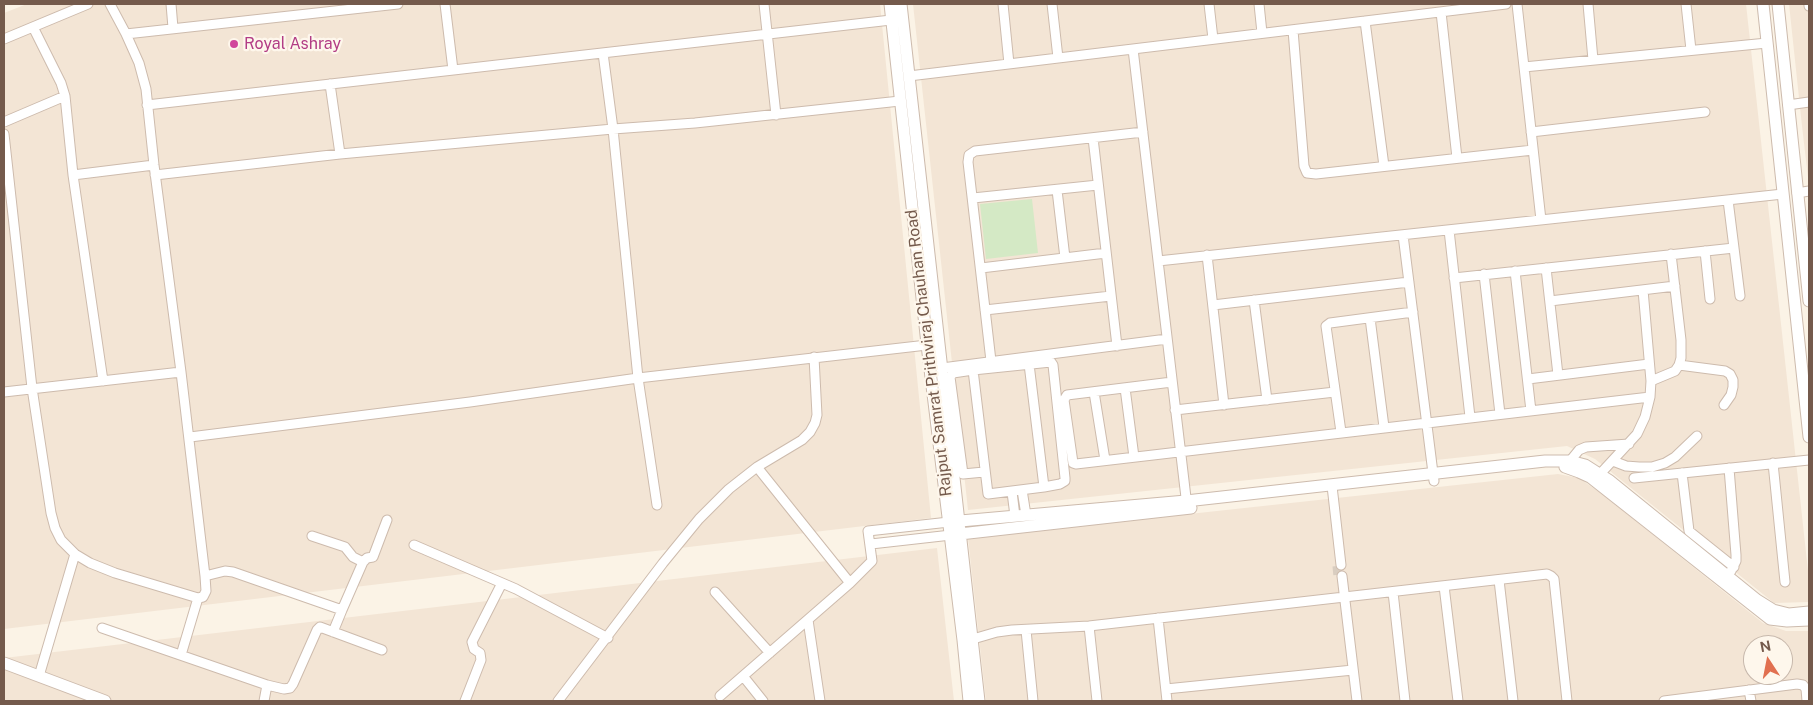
<!DOCTYPE html>
<style>
body{margin:0}
#map{position:relative;width:1813px;height:705px;overflow:hidden;background:#fbf3e6;font-family:"Public Sans",sans-serif}
canvas{display:block}
.frame{position:absolute;inset:0;border:5px solid #745a4c;pointer-events:none}
.north{position:absolute;left:1743px;top:635px;width:50px;height:50px;box-sizing:border-box;background:#fef7ec;border:1px solid #c7b8ac;border-radius:50%;rotate:349deg;font-size:14px;font-weight:700;line-height:20px;text-align:center;color:#745a4c}
.north::after{content:'';display:block;margin:auto;width:18px;height:22px;background:#e17050;clip-path:polygon(50% 0,100% 100%,50% 72%,0 100%)}
</style>
<div id="map">
<canvas width="1813" height="705"></canvas>
<div class="frame"></div>
<div class="north">N</div>
</div>
<script>
const context = document.querySelector('canvas').getContext('2d');
context.lineJoin = 'round';
function fillPath(path, color) { context.fillStyle = color; context.fill(path, 'evenodd'); }
const poly = rows => new Path2D(rows.map(r => 'M' + r).join(''));
function stroke(path, color, width, dash) { context.strokeStyle = color; context.lineWidth = width; context.lineCap = dash ? 'butt' : 'round'; context.setLineDash(dash || []); context.stroke(path); }
function label(font, color, halo, rows, align = 'center') {
  context.font = font + ' "Public Sans",sans-serif'; context.lineWidth = 4.5; context.setLineDash([]); context.textBaseline = 'middle'; context.strokeStyle = halo; context.fillStyle = color; for (const [text, x, y, turn = 0] of rows) {
    context.save(); context.translate(x, y); context.rotate((+turn || 0) * Math.PI / 180); context.textAlign = isNaN(turn) ? turn : align; if (halo) context.strokeText(text, 0, 0); context.fillText(text, 0, 0); context.restore();
  }
}
const residential = poly([
 [27,4,880,4,931,518,4,629,4,13],
 [913,4,1746,4,1809,580,1809,602,1774,603,1595,459,1567,446,968,510],
 [1789,4,1809,4,1809,186,1802,126],
 [1558,474,1579,478,1602,494,1763,623,1786,631,1809,631,1809,701,986,701,968,538],
 [1753,645,1783,645,1783,675,1753,675],
 [937,548,954,701,4,701,4,658]
]);
const green = poly([
 [1032,199,1038,253,986,259,980,204]
]);
const minorTunnel = poly([
 [1337,566,1338,577]
]);
const minor = poly([
 [171,4,173,28],
 [445,4,453,70],
 [764,4,776,115],
 [1003,4,1009,64],
 [1052,4,1058,58],
 [1209,4,1213,39],
 [1259,4,1262,33],
 [1517,4,1541,220],
 [1588,4,1593,60],
 [1686,4,1691,50],
 [1809,4,1809,6],
 [1441,12,1457,158],
 [1365,21,1384,166],
 [33,27,61,83,65,96,73,175,103,381],
 [1293,30,1304,166,1307,173,1316,174,1533,150],
 [126,34,398,4],
 [4,39,88,4],
 [1133,49,1187,506],
 [603,53,613,129,638,378,657,505],
 [1524,67,1767,43],
 [909,76,1506,4],
 [330,84,340,154],
 [147,105,891,20],
 [1788,105,1809,102],
 [4,122,65,96],
 [1531,132,1705,112],
 [4,134,32,388,51,513,55,528,61,540,75,554,90,563,115,573,198,598,203,597,206,591,205,576,225,571,233,572,342,610,363,562,367,558,373,557,387,520],
 [1093,138,1117,346],
 [73,175,154,165],
 [155,175,340,154,613,129,695,123,900,101],
 [1057,190,1065,258],
 [1797,193,1809,191],
 [973,198,1098,185],
 [1728,200,1740,296],
 [1449,230,1470,417],
 [1403,235,1434,481],
 [1705,251,1710,299],
 [1207,255,1224,405],
 [1158,261,1783,194],
 [981,268,1106,253],
 [1546,268,1558,375],
 [1515,271,1531,411],
 [1484,274,1500,414],
 [1454,278,1734,248],
 [1254,300,1267,400],
 [1550,301,1675,286],
 [1213,305,1409,282],
 [985,310,1111,296],
 [1370,318,1384,427],
 [991,361,968,162,969,155,975,151,1143,132],
 [1029,364,1044,487],
 [1679,365,1725,371,1730,374,1733,380,1733,387,1731,395,1724,405],
 [942,368,1167,339],
 [973,370,1051,362,1053,365,1065,478,1065,481,1060,484,1044,487,988,494,973,370,953,373,950,377,963,474,984,472],
 [181,372,205,576],
 [1528,379,1649,364],
 [1651,381,1675,371,1679,365,1681,358,1681,340,1671,254],
 [1172,382,1067,395,1064,400,1073,463,1076,464,1650,397],
 [1125,388,1134,457],
 [4,392,181,372,154,165,146,89,139,63,126,34,110,4],
 [1094,392,1105,460],
 [1175,410,1335,392],
 [1341,432,1326,326,1330,323,1413,312],
 [190,437,470,402,638,378,927,345],
 [1613,461,1626,466,1639,467,1652,467,1665,463,1675,457,1697,436],
 [1773,463,1785,582],
 [1568,466,1570,461,1579,450,1586,447,1629,444],
 [757,467,850,583],
 [1729,468,1736,555,1736,561,1731,571],
 [1682,473,1689,531,1734,567],
 [1600,474,1637,434,1645,417,1650,397,1651,381,1643,290],
 [1634,478,1809,460],
 [1332,486,1341,565],
 [1022,490,1026,515],
 [1012,492,1015,516],
 [312,536,345,547,353,557,363,562],
 [871,544,951,535],
 [414,545,516,589,608,638],
 [1342,576,1357,701],
 [1499,580,1513,701],
 [1444,586,1458,701],
 [715,592,770,653],
 [1393,592,1405,701],
 [1158,618,1167,701],
 [808,620,820,701],
 [1089,626,1097,701],
 [102,628,267,685,284,689,290,688,293,684,317,630,320,627,382,650],
 [1026,630,1033,701],
 [333,632,342,610],
 [973,639,997,632,1012,630,1089,626,1547,574,1551,576,1554,579,1567,701],
 [181,655,198,598],
 [39,676,75,554],
 [1166,689,1353,670],
 [1749,690,1751,701],
 [720,696,743,676],
 [264,701,267,685],
 [465,701,481,660,480,653,474,649,472,642,502,583],
 [558,701,663,563,699,519,729,489,757,467,802,440,810,432,815,423,817,415,814,357],
 [763,701,743,676,850,583,872,561,868,531,949,522],
 [1664,701,1797,684,1803,685,1806,689,1807,701]
]);
const tertiary = poly([
 [890,4,928,353,963,640,969,701],
 [901,4,979,701],
 [1763,4,1809,437],
 [1778,4,1809,301],
 [1565,467,1579,472,1590,477,1770,619,1787,621,1809,620],
 [949,522,1186,501,1545,461,1570,461,1585,465,1610,481,1757,600,1773,610,1789,614,1809,612],
 [951,535,1191,508],
 [4,663,105,701]
]);
const markers = [
 [234,44,5,"#d1479c"]
];
const hotelNames = [
 ["Royal Ashray",244,44]
];
const streetNames = [
 ["Rajput Samrat Prithviraj Chauhan Road",929,353,-97]
];
fillPath(residential, '#f3e5d5');
fillPath(green, '#d4e9c5');
stroke(minorTunnel, '#d9cdc0', 9, [9, 4.5]);
stroke(minor, '#cdbbad', 11);
stroke(tertiary, '#cdbbad', 13);
stroke(minor, '#fff', 9);
stroke(tertiary, '#fff', 11);
for (const [x, y, r, color] of markers) { const dot = new Path2D(); dot.arc(x, y, r, 0, 2 * Math.PI); context.fillStyle = color; context.fill(dot); stroke(dot, '#fef7ec', 2); }
label('16px', '#b23c85', '#fef7ec', hotelNames, 'left');
label('16px', '#745a4c', '#fef7ec', streetNames);
</script>
